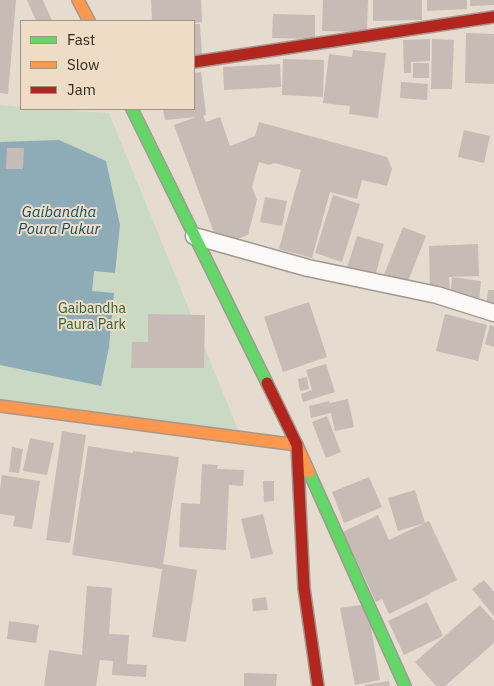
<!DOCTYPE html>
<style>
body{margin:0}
#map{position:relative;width:494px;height:686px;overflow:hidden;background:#e5dbcf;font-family:"IBM Plex Sans",sans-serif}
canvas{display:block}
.legend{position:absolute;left:20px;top:20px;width:175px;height:90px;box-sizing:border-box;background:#eedcc6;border:1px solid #a29484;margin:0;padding:6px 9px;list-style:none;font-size:15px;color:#302921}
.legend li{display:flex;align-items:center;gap:10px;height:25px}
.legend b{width:25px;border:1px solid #a29484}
</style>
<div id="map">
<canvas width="494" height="686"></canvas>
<ul class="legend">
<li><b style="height:6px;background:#63d668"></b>Fast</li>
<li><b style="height:6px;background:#ff974d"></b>Slow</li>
<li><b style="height:6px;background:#b3261e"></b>Jam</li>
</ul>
</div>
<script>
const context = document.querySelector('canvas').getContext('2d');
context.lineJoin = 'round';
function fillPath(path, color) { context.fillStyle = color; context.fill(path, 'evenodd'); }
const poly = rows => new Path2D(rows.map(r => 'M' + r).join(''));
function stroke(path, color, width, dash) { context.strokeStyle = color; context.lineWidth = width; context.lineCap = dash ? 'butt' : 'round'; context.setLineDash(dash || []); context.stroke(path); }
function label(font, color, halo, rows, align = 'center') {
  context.font = font + ' "IBM Plex Sans",sans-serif'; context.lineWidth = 4; context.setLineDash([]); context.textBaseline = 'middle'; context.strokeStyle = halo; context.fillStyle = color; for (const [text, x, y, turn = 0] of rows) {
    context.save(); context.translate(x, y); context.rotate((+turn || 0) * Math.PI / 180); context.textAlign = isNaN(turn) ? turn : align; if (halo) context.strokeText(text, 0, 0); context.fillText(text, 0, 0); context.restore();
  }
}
const green = poly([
 [0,105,21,107,21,109,48,109,109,113,239,432,0,399]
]);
const water = poly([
 [59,140,106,161,120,225,115,273,94,271,92,291,114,293,109,347,101,386,0,365,0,142]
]);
const building = poly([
 [0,0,16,0,8,94,0,93],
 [27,0,43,0,52,21,36,21],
 [151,0,201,0,202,22,194,23,194,21,152,21],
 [323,0,368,0,367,32,322,31],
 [373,0,422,0,422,20,373,21],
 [427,0,467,0,467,9,427,11],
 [470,0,494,0,494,5,470,6],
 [273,14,315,15,315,39,272,38],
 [194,24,200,24,202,55,194,56],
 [466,33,494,34,494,84,465,83],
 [430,39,430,61,411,62,411,73,404,73,403,40],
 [432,39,454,40,452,89,431,89],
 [353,50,386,53,378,118,349,114,350,106,323,103,329,54,352,57],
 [283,59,324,60,323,97,282,95],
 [413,63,429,63,429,78,413,78],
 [280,64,281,87,224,90,223,67],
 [201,72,206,115,203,116,206,122,220,117,230,146,255,136,259,122,387,157,392,169,387,186,362,180,357,199,330,192,312,258,279,249,301,170,274,163,269,165,259,162,252,187,257,200,248,235,219,246,174,125,196,117,165,120,163,109,194,109,194,73],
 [401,82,428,84,427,100,400,98],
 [464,130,490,136,484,163,458,157],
 [7,148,24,148,23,169,6,169],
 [333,195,360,204,342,262,315,253],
 [265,197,287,201,282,226,260,222],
 [403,227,426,236,406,286,383,277],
 [357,236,384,244,374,280,346,271],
 [478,244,479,276,447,277,449,277,450,292,430,293,429,246],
 [452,277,481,281,479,302,450,298],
 [488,290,494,290,494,309,486,308],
 [309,302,327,357,283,372,264,317],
 [148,314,205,315,204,368,131,368,132,342,148,342],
 [445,314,487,325,478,361,436,351],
 [490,325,494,326,494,347,485,344],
 [326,364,335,392,303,402,301,394,312,390,306,370],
 [307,377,309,389,300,391,298,379],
 [348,399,354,427,335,431,331,413,311,418,309,406,329,401,330,403],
 [327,416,341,452,326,458,312,422],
 [62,431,86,435,70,543,46,540],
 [30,438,54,443,47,475,23,471],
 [88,446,133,453,133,451,179,457,163,564,197,570,186,642,152,637,162,569,72,555],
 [12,447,23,449,19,473,9,472],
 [202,464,218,465,217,469,244,470,243,486,229,485,226,550,179,547,181,503,200,504],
 [2,475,40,481,32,529,13,526,15,516,0,514,0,490],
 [369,477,382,507,344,523,332,492],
 [263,481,274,481,274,501,264,502],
 [415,490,425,523,398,531,388,498],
 [263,514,273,554,251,559,241,519],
 [378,515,389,540,429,521,457,580,430,593,430,594,389,614,382,599,376,602,343,532],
 [484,580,494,592,494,616,472,589],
 [87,586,112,588,109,634,129,635,127,664,147,665,146,677,112,675,113,661,100,660,96,686,44,686,49,650,82,655],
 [266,597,268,610,253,611,252,599],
 [427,602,443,636,404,655,388,621],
 [367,604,380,680,355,685,340,608],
 [480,605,494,621,494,643,445,686,436,686,415,662],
 [9,621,39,625,36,643,7,639],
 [244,673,277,674,276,686,244,686],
 [389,681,390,686,365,686,365,685]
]);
const street = poly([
 [194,236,308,268,437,295,494,313]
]);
const fast = poly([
 [132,109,267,383],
 [309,472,405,686]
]);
const slow = poly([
 [78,0,89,21],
 [0,406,297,445,309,472]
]);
const jam = poly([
 [194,62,494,17],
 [267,383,297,445,304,588,318,686]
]);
const parkNames = [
 ["Gaibandha",92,309],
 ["Paura Park",92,325]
];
const waterNames = [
 ["Gaibandha",59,213],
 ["Poura Pukur",59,230]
];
fillPath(green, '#cad9c3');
fillPath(water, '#8eacb7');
fillPath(building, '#c6bcb5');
stroke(street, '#a19990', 19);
stroke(fast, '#a19990', 14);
stroke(slow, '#a19990', 14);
stroke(jam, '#a19990', 14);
stroke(street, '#fbfaf8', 16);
stroke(fast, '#63d668', 11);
stroke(slow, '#ff974d', 11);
stroke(jam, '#b3261e', 11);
label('14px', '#2e6338', '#eedcc6', parkNames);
label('italic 15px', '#0f4f65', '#eedcc6', waterNames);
</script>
